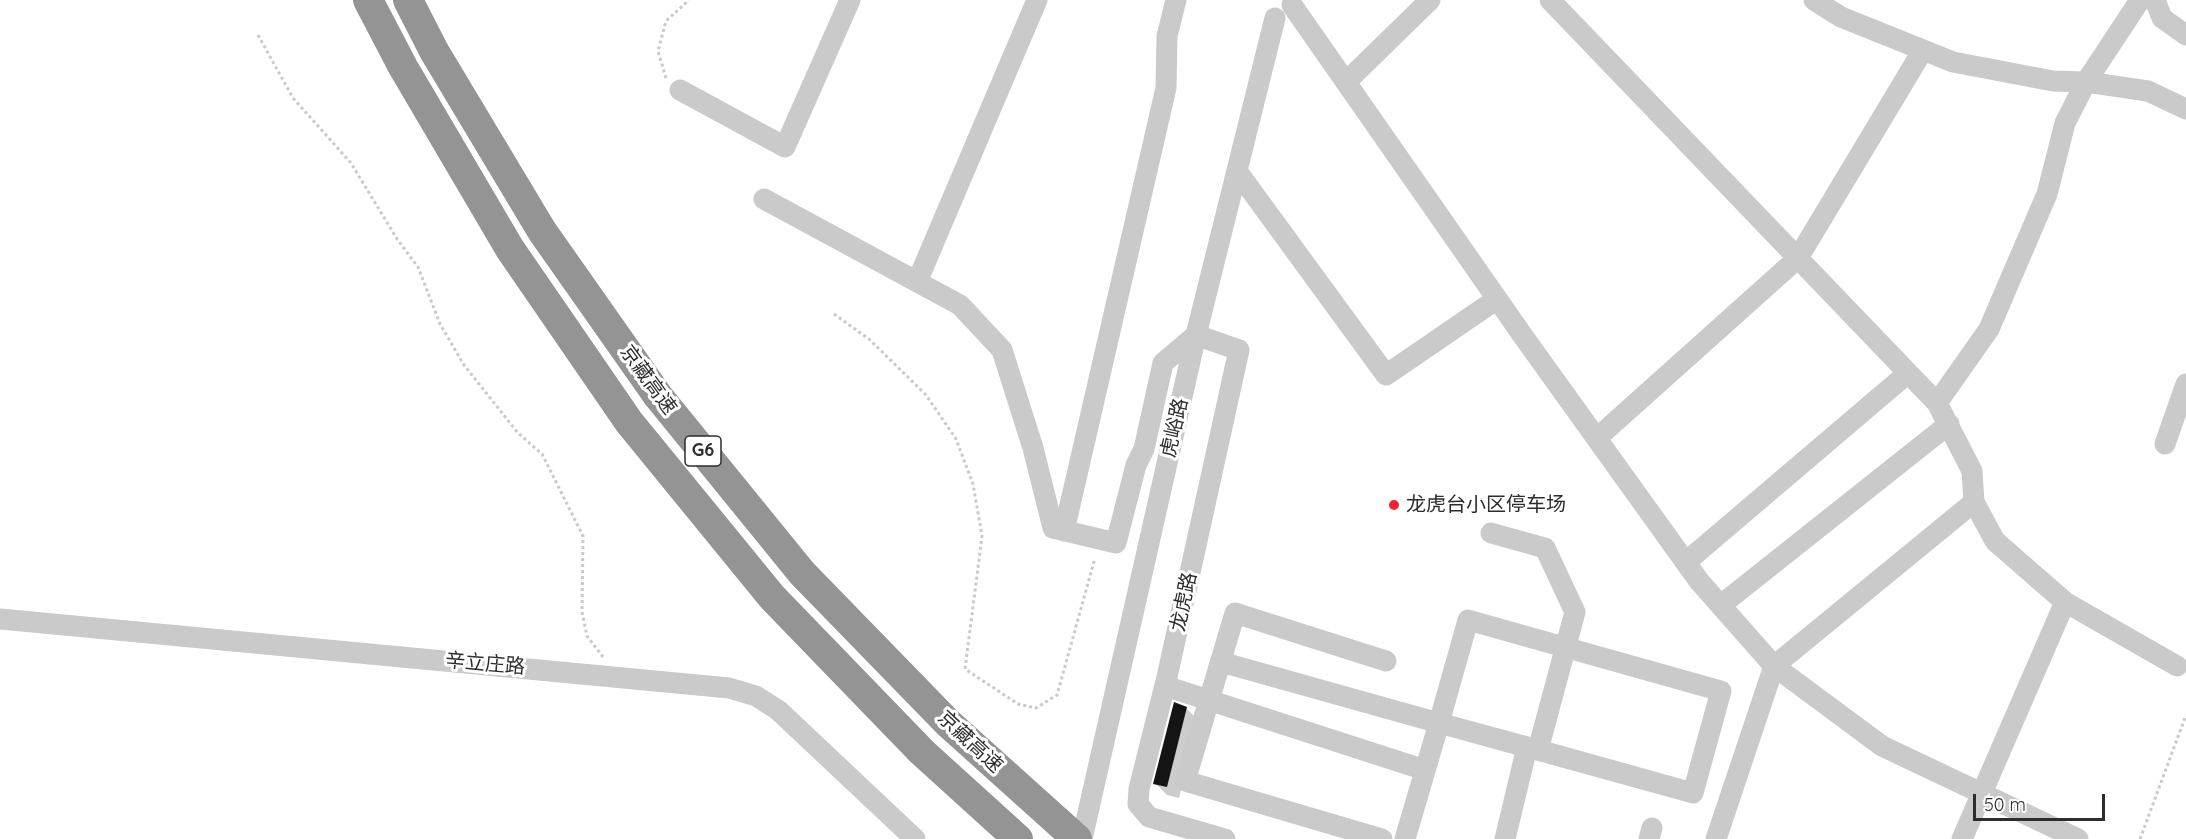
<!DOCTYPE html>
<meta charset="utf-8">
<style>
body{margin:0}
#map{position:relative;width:2186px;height:839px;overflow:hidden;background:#fff;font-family:Quicksand,sans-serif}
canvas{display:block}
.scale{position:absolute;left:1973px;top:794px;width:132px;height:27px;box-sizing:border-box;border:3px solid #2d2d2d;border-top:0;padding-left:8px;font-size:18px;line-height:21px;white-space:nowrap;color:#2d2d2d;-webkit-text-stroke:4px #fff;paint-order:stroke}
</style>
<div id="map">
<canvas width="2186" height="839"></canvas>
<div class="scale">50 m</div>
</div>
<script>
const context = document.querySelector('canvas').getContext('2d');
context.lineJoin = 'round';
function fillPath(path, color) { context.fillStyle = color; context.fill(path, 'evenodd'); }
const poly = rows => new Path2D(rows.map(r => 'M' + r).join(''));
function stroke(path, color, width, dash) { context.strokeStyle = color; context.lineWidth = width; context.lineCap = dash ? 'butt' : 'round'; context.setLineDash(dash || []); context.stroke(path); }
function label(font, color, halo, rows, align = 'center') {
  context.font = font + ' Quicksand,"Noto Sans SC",sans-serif'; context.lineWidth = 6; context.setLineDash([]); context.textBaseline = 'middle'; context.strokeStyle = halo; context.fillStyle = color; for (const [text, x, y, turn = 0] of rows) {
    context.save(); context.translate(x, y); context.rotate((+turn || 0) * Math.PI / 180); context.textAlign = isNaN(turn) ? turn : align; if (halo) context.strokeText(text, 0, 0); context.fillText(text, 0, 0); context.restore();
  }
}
const shadow = poly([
 [1186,708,1198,720,1179,798,1167,795,1155,783]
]);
const building = poly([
 [1174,702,1187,707,1167,787,1153,784]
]);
const path = poly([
 [258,35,293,98,351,163,397,239,418,267,440,324,464,365,518,433,542,454,583,536,582,612,587,636,603,657],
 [666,78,658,51,666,21,689,0],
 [834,314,869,339,926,395,956,439,973,484,982,536,965,669,1018,704,1036,708,1057,695,1095,558],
 [2140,839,2186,715]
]);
const minor = poly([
 [1550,0,1937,403,1972,471,1974,502,1995,541,2065,602,2177,666],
 [1814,0,1841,17,1953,62,2053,81,2086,82,2148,91,2186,109],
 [2155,0,2162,18,2186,35],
 [1292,5,1523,336,1699,581,1774,666,1882,746,2078,839],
 [1346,82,1430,0],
 [680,90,785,147,850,0],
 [1237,171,1386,375,1497,299],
 [764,199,960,305,1002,350,1033,448,1053,528,1116,543,1136,465,1144,449,1163,363,1196,335,1239,350,1167,677,1139,789,1138,804,1149,817,1225,839],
 [917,282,1037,0],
 [1937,403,1989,329,2047,194,2065,123,2086,82,2140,0],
 [1597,438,1798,258,1923,50],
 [2165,444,2186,384],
 [1064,531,1166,88,1167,36,1176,0],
 [1491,533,1545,548,1575,612,1538,750],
 [1686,562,1908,373],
 [1721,605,1949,424],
 [0,619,729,688,756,696,778,710,915,839],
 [1221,662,1439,723,1538,750,1693,793,1721,691,1468,620,1439,723,1405,839],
 [1165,686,1425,770],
 [1082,839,1196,335,1275,18],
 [1382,839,1185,781,1235,613,1386,661],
 [1505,839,1527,747],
 [1649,839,1652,828],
 [1716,839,1774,666,1974,502],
 [1962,839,2065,602]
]);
const highway = poly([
 [368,0,403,67,510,249,629,422,772,597,922,752,1018,839],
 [408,0,434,51,542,231,658,396,802,573,948,723,1077,839]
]);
const markers = [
 [1394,505,6,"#ed2632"]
];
const shields = [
 [703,451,36]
];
const shieldNames = [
 ["G6",703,451]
];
const streetNames = [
 ["京藏高速",648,380,54],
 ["虎峪路",1175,428,-77],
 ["龙虎路",1184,602,-78],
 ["辛立庄路",485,664,5],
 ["京藏高速",970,742,43]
];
const poiNames = [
 ["龙虎台小区停车场",1406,505]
];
fillPath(shadow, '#0003');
fillPath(building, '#141414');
stroke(path, '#cacaca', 3, [3, 3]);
stroke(minor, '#cacaca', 21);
stroke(highway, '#949494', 30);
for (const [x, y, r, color] of markers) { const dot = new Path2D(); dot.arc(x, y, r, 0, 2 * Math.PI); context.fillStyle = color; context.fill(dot); stroke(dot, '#fff', 2); }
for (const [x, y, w] of shields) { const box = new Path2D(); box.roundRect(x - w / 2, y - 15, w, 30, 4.5); context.fillStyle = '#fff'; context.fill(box); stroke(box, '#2d2d2d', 1.5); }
label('bold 18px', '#2d2d2d', null, shieldNames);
label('20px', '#2d2d2d', '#fff', streetNames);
label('20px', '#2d2d2d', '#fff', poiNames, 'left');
</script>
